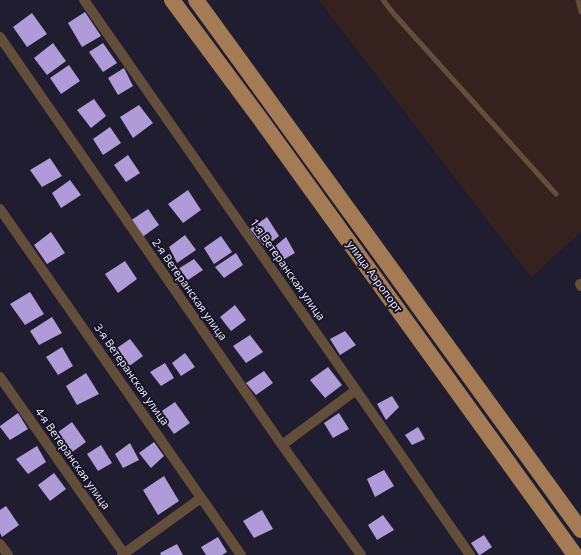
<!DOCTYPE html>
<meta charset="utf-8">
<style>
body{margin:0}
canvas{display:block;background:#201d31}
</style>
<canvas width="581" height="555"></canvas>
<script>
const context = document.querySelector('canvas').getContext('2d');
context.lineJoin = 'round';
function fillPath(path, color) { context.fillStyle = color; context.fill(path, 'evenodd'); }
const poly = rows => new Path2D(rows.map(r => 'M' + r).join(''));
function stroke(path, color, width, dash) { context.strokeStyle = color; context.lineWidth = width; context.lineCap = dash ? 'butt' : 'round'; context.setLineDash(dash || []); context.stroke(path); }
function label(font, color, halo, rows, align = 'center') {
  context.font = font + ' "Open Sans",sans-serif'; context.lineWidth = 4; context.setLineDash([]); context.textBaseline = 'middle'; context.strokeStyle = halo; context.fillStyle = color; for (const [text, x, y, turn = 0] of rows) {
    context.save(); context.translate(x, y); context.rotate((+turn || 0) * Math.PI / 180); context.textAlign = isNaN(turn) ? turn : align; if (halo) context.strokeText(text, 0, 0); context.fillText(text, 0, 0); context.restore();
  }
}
const industrial = poly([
 [319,0,581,0,581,232,531,277]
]);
const building = poly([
 [85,12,101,36,82,47,68,23],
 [32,13,47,34,27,47,13,27],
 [53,43,66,61,47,75,34,58],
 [103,43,117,63,103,72,89,52],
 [69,65,80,81,61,94,50,78],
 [124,68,133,86,118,95,108,78],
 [94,99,106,116,91,128,77,110],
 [139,105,153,123,133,138,120,117],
 [110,127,121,143,103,155,93,139],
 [128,155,140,173,126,182,114,165],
 [50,158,62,176,42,187,30,170],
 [70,180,81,195,61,208,52,193],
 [188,190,201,210,183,223,168,204],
 [148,209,159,225,141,238,130,221],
 [267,217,279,236,265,247,250,229],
 [51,232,65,253,47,264,34,245],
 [185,235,196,250,177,263,169,247],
 [221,236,232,252,214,264,204,248],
 [286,237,295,253,281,261,273,248],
 [236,253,243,265,224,278,215,267],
 [194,259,203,270,188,280,178,269],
 [125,261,137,279,118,293,105,274],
 [30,292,44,314,25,325,10,304],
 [235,305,246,320,231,331,220,317],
 [52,317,62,333,39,345,30,331],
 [345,331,356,345,340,355,330,339],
 [250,335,263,352,246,363,233,346],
 [130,339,143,356,128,367,114,350],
 [62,347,73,366,58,375,46,357],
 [185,353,195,367,181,376,172,363],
 [165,363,174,378,161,386,150,372],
 [328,367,342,385,325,398,310,380],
 [264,371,273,383,256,395,246,383],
 [86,373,99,394,77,405,66,386],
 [392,396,399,407,386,420,377,404],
 [175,402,190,423,174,434,159,413],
 [18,413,28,429,10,440,0,427,0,426],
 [339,413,349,429,333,438,324,423],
 [72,422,86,442,68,455,54,435],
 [418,427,425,439,412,445,405,435],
 [154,442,164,456,151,468,139,453],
 [130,443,139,460,123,468,115,454],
 [101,445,112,463,98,471,87,454],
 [37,446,46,462,28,474,16,459],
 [384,470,394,486,375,497,367,479],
 [54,473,66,489,50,501,38,485],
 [164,476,179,501,158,515,143,490],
 [6,506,19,525,2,537,0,533,0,510],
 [262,510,273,529,254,538,243,521],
 [383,515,394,530,377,540,368,525],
 [484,535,492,547,480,555,479,555,471,543],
 [218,537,227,552,222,555,206,555,201,547],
 [177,544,183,555,161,555,160,553]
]);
const lane = poly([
 [383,0,394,14,556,194],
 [578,0,581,12]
]);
const street = poly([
 [84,0,356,390,470,555],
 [0,37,282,445,361,555],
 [0,209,241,555],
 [580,284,581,286],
 [0,377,125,555],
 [282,445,356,390],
 [0,544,8,555],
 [122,555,201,498]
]);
const primary = poly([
 [172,0,261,120,575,555],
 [196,0,581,530]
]);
const streetNames = [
 ["1-я Ветеранская улица",287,270,55],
 ["улица Аэропорт",374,277,54],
 ["2-я Ветеранская улица",189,290,55],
 ["3-я Ветеранская улица",131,375,55],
 ["4-я Ветеранская улица",72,459,55]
];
fillPath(industrial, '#35221f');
fillPath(building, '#af9bd7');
stroke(lane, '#634e3c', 5);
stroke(street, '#634e3c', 10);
stroke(primary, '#a57b55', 16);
label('11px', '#f2f1fd', '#171427', streetNames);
</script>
